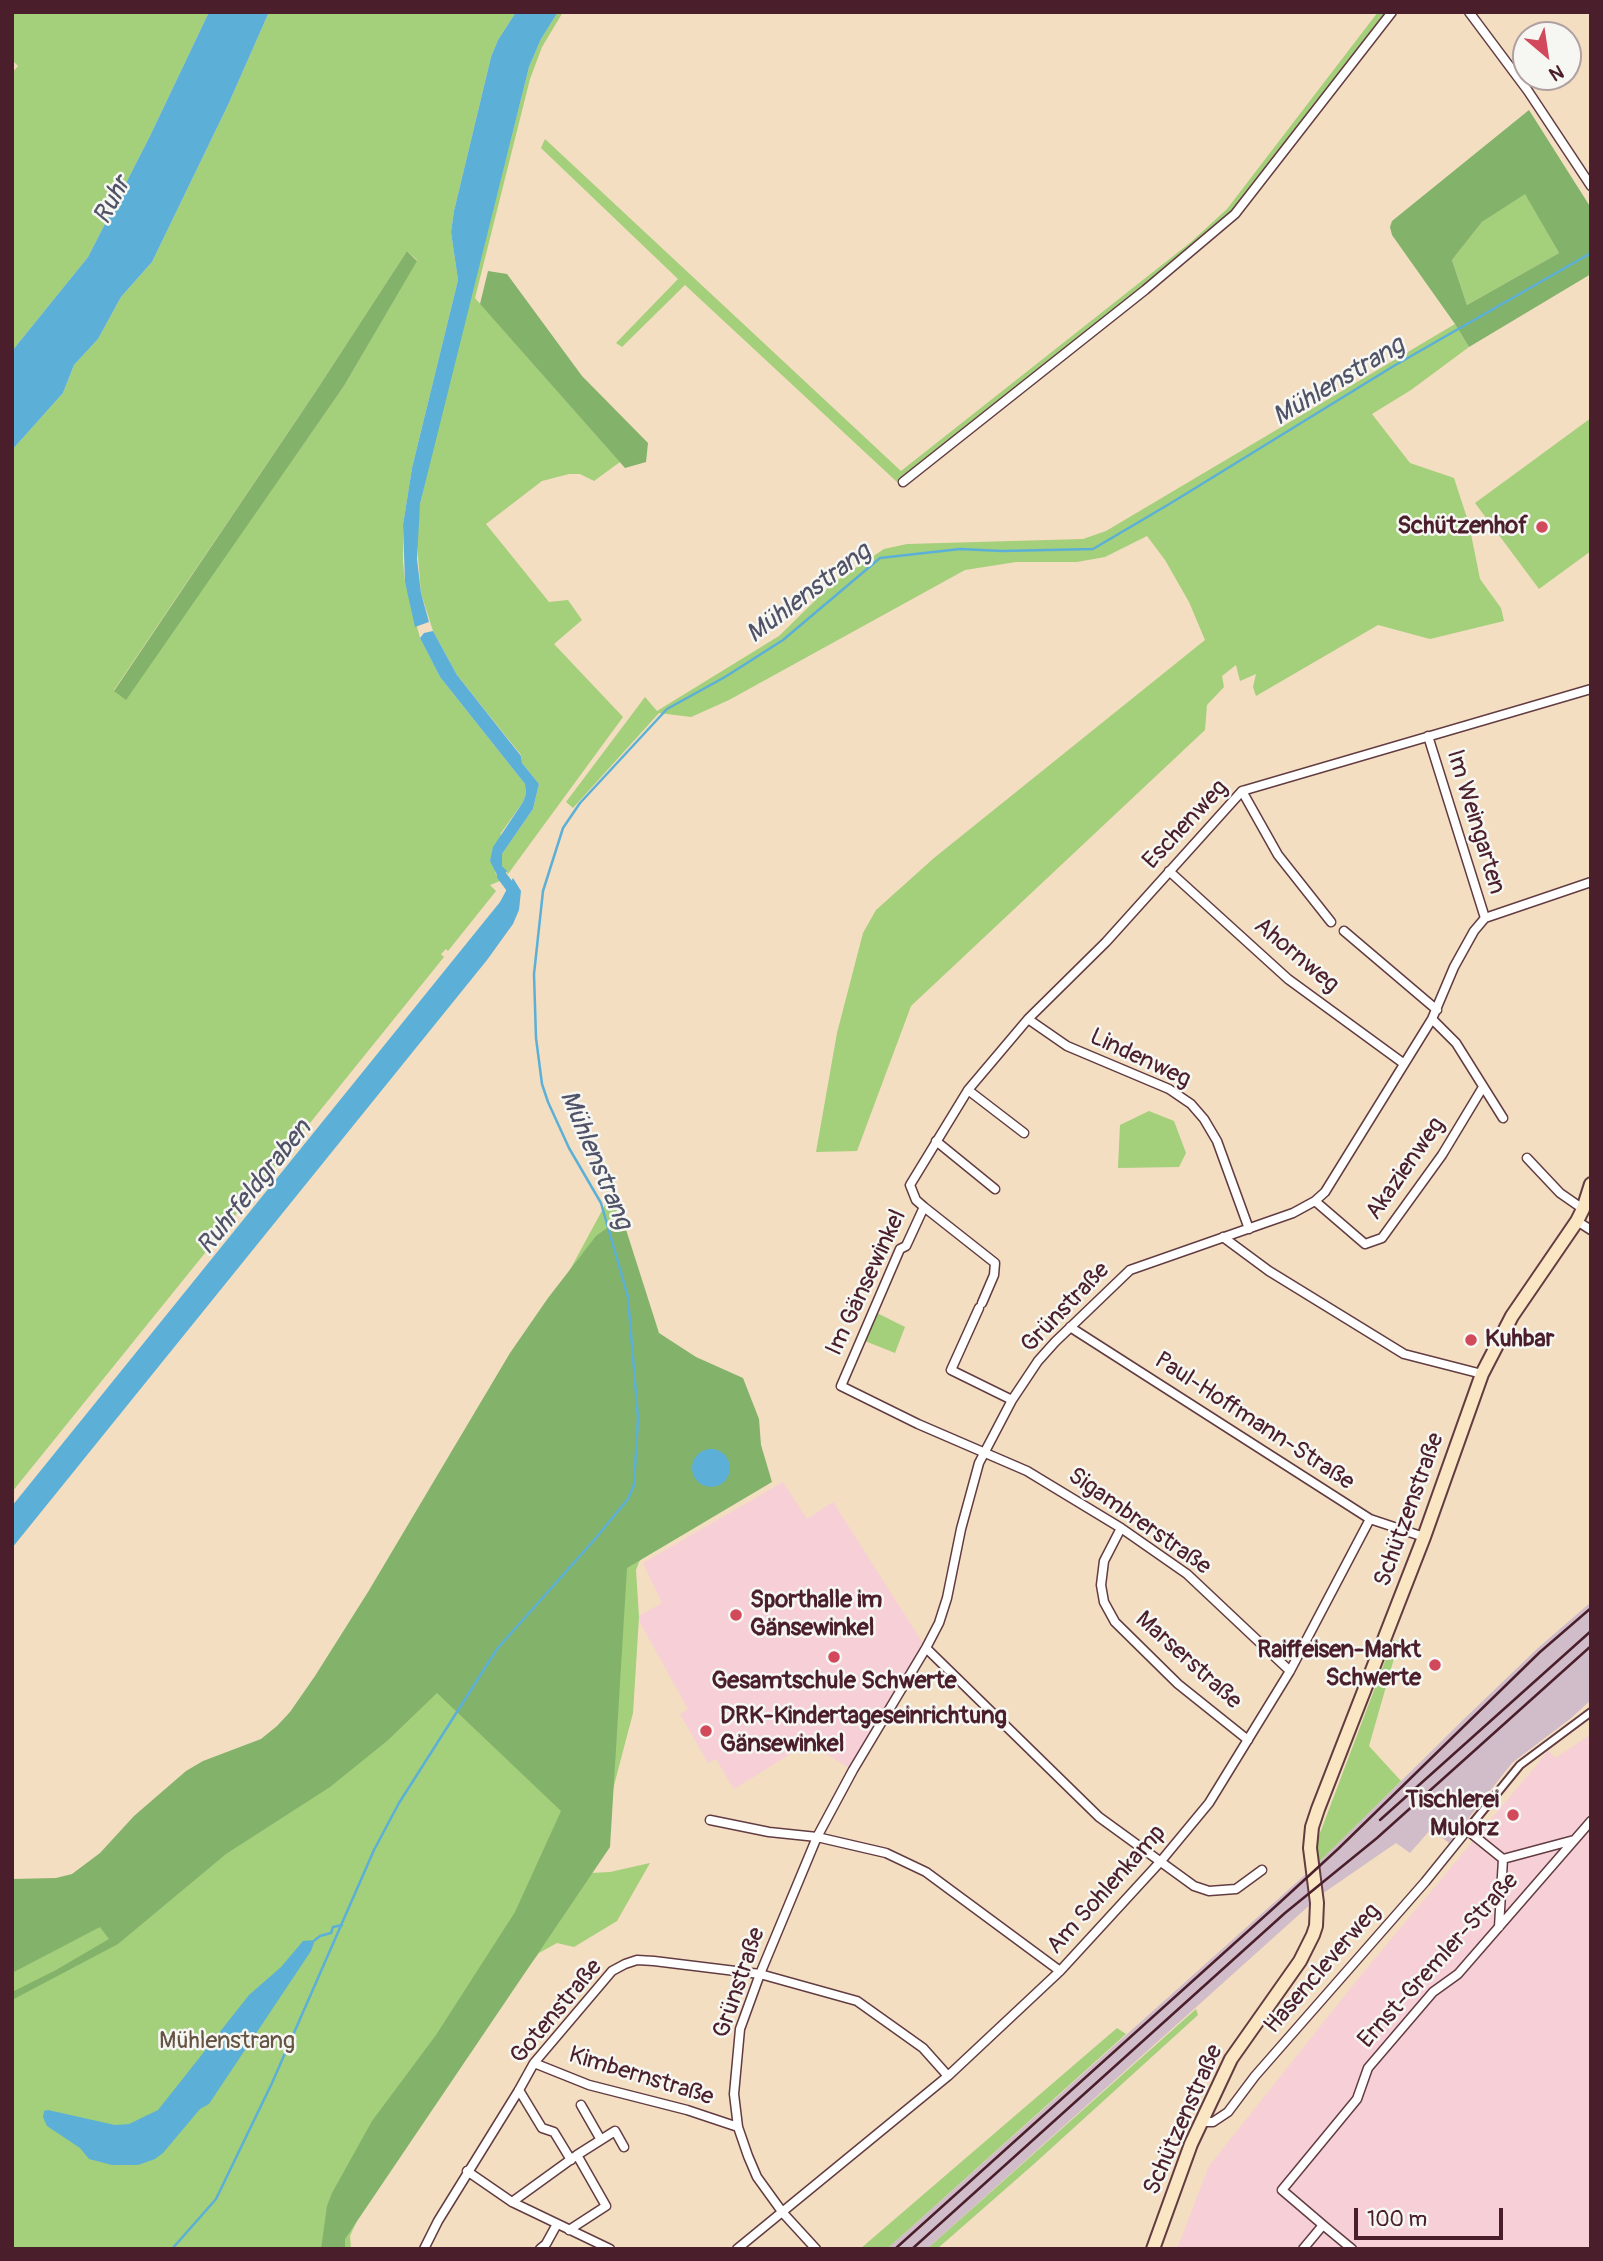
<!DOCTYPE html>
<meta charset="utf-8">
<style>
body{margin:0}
#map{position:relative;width:1603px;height:2261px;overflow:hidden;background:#f3dec1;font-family:Pangolin,sans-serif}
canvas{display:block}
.frame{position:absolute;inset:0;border:14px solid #4a1f2b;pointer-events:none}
.north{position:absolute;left:1512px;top:21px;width:70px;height:70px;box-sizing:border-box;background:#f6f6f2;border:2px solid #b1a0a2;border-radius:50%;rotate:151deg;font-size:19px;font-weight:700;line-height:28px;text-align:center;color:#4a1f2b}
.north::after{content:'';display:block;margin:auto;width:24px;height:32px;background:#d1495b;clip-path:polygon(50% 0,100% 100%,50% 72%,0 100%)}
.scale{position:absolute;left:1354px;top:2208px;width:149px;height:32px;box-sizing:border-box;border:4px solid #4a1f2b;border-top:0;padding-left:9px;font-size:21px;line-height:24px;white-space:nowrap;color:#4a1f2b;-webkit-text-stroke:5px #f6f6f2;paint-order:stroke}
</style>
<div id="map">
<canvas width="1603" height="2261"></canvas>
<div class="frame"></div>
<div class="north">N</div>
<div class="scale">100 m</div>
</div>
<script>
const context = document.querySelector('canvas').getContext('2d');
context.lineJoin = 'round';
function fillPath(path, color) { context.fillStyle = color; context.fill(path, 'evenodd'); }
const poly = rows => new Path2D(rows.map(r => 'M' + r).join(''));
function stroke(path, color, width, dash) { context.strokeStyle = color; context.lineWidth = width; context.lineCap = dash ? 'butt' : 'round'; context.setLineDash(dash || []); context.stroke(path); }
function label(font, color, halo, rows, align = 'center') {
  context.font = font + ' Pangolin,sans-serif'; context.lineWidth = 5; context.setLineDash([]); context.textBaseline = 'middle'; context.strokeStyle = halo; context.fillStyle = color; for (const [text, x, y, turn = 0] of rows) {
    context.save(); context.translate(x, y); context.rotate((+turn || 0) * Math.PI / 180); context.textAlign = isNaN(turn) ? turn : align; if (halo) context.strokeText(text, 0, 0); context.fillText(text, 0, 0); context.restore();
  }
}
const built = poly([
 [783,1482,807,1519,833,1502,926,1648,853,1770,808,1743,734,1789,716,1759,708,1763,680,1714,688,1709,637,1617,662,1603,643,1563],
 [1591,1734,1591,2249,1177,2249,1209,2166,1362,1974,1548,1751,1556,1758]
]);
const industrial = poly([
 [1591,1602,1591,1700,1570,1719,1512,1763,1449,1843,1431,1829,1410,1853,1396,1843,1322,1894,927,2249,887,2249,1316,1865,1464,1719,1538,1648]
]);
const green = poly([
 [12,12,209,12,149,138,88,257,12,351,12,73,18,66,12,60],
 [269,12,516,12,498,40,491,57,454,211,451,232,458,280,412,468,403,525,403,562,405,582,420,638,440,677,525,784,526,794,523,802,501,833,495,872,500,881,490,885,496,891,448,951,446,949,441,954,444,957,12,1492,12,450,63,393,74,365,98,339,121,297,152,262,228,105],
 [407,251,417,260,344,386,125,699,114,690,316,391],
 [558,12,563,12,542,47,530,79,475,298,620,462,594,481,580,474,569,474,542,481,486,524,549,602,568,600,582,620,554,644,623,717,508,874,502,866,502,854,533,809,539,784,522,763,521,755,457,675,433,631,421,593,416,532,420,504,444,402,529,67,541,39],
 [1378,12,1387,12,1233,210,1098,324,897,482,685,285,622,347,616,343,678,279,541,148,545,139,901,471,1191,242,1227,209],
 [1525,193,1559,253,1467,305,1452,260,1482,222],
 [1455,324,1469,347,1411,390,1372,414,1410,463,1454,478,1469,524,1480,579,1501,608,1504,621,1430,639,1378,625,1256,696,1253,687,1256,674,1240,681,1236,665,1222,676,1224,687,1207,705,1205,730,911,1006,857,1151,816,1152,837,1033,863,933,876,910,934,858,1205,640,1189,602,1165,560,1147,536,1105,557,1077,562,1016,562,965,570,729,700,691,717,659,713,573,808,566,802,645,697,657,711,779,636,833,583,884,549,907,544,1083,539,1106,531],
 [1591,418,1591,551,1539,589,1475,503],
 [1149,1111,1174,1121,1186,1153,1179,1167,1118,1168,1120,1125],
 [611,1194,633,1255,682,1502,639,1562,636,1570,639,1617,633,1713,591,1873,610,1872,650,1863,617,1921,574,1947,557,1943,539,1953,470,2045,366,2201,350,2236,351,2249,12,2249,12,1891,70,1900,270,1753,565,1279],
 [877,1313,905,1327,895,1353,865,1341],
 [1393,1640,1399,1641,1369,1746,1401,1781,1316,1865,1317,1841],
 [1196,2009,1198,2015,1034,2164,937,2249,927,2249],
 [1117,2028,1126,2034,887,2249,860,2249]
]);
const forest = poly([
 [1529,110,1591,208,1591,274,1469,347,1455,324,1392,235,1390,227,1392,221],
 [1525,194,1559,253,1467,305,1452,260,1482,222],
 [407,251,417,261,344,386,126,700,114,691,316,391],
 [488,271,507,274,582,376,648,443,646,462,625,468,480,304],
 [622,1217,659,1333,696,1357,743,1378,759,1419,761,1445,772,1482,627,1568,610,1847,345,2239,345,2249,321,2249,327,2206,332,2193,372,2121,436,2035,515,1912,561,1811,437,1693,387,1741,330,1787,226,1854,118,1944,12,2000,12,1992,56,1970,109,1939,100,1927,12,1973,12,1879,56,1878,72,1874,100,1853,134,1816,186,1771,203,1761,261,1739,277,1726,290,1712,315,1676,368,1592,510,1353,548,1298,596,1236]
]);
const water = poly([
 [209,12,269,12,228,105,152,262,121,297,98,339,74,365,63,393,12,450,12,351,88,257,149,138],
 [516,12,558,12,541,39,529,67,420,504,417,559,421,593,429,622,415,627,405,582,403,525,412,468,458,280,451,232,454,211,491,57,498,40],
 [433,631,457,675,521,756,522,763,539,784,533,809,502,854,502,866,507,871,500,881,490,861,493,847,523,802,526,794,525,784,440,677,420,638,424,633],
 [513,878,521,891,519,910,513,924,487,960,12,1548,12,1506,500,902],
 '692 1468a19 19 0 1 1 38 0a19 19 0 1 1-38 0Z',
 [315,1940,311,1951,209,2104,200,2109,163,2153,155,2159,138,2165,112,2165,89,2159,80,2148,47,2126,43,2117,44,2111,48,2110,115,2125,129,2124,158,2110,249,1995,281,1967,303,1941]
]);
const stream = poly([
 [315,1940,320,1936,331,1933,333,1927,342,1925],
 [172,2249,216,2199,272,2083,374,1850,399,1803,497,1649,595,1539,628,1499,634,1485,638,1418,628,1297,601,1203,569,1148,548,1102,542,1084,536,1038,534,974,543,891,563,828,580,803,667,709,725,677,783,640,880,558,960,549,1002,551,1093,549,1171,503,1392,367,1591,253]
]);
const canal = poly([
 [502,876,511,888,511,898]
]);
const pedestrian = poly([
 [1467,1830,1520,1765,1591,1712]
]);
const minor = poly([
 [1469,12,1528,91,1591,186],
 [903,482,1145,290,1235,214,1392,12],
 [1428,736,1485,918],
 [1242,791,1278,855,1331,922],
 [1169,871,1288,979,1403,1063],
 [1344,931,1437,1010],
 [1028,1019,1067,1046,1169,1089,1191,1104,1204,1119,1217,1141,1249,1229],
 [1432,1019,1456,1043,1503,1118],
 [968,1090,1024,1133],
 [936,1141,995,1189],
 [1527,1158,1560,1193,1583,1209],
 [1315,1201,1365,1244,1382,1238,1442,1155,1483,1087],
 [924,1207,906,1246,900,1249,841,1386,918,1424,1027,1471,1121,1528,1187,1574,1290,1671],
 [1577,1221,1591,1230],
 [1223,1237,1269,1271,1404,1354,1482,1374],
 [982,1303,994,1275,995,1263,924,1207,916,1200,910,1185,968,1090,1028,1019,1106,942,1242,791,1591,689],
 [979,1308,951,1370,1012,1400],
 [1070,1327,1370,1519,1424,1537],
 [1121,1528,1104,1561,1101,1585,1104,1602,1115,1622,1178,1684,1248,1740],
 [926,1648,1099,1817,1194,1886,1209,1891,1236,1889,1262,1870],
 [710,1820,769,1832,817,1837,886,1853,926,1872,1060,1971],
 [1503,1859,1574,1840],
 [534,2063,589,2085,687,2110,738,2127],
 [519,2090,542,2128,554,2132,571,2160],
 [581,2105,601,2140],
 [1201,2122,1213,2122,1228,2112,1255,2076,1425,1882,1467,1830,1503,1859,1499,1927],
 [467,2171,512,2202,610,2249],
 [512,2202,577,2155,615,2131,624,2147],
 [1323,2225,1282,2190,1357,2099,1368,2068,1433,1992,1458,1974,1591,1821],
 [569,2230,606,2206,577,2155],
 [424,2249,438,2221,519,2090,534,2063,612,1971,625,1964,637,1960,654,1961,760,1974,857,2001,923,2048,948,2076],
 [540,2249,546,2244,557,2224],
 [737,2249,948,2076,1060,1971,1161,1861,1209,1803,1290,1671,1370,1519],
 [816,2249,783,2213,757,2177,748,2156,738,2127,734,2094,740,2029,760,1974,817,1837,853,1770,926,1648,939,1623,947,1598,961,1529,979,1463,1012,1400,1038,1361,1055,1342,1130,1270,1293,1213,1315,1201,1325,1192,1432,1019,1454,967,1474,931,1485,918,1591,882],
 [1303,2249,1323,2225,1352,2249]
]);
const secondary = poly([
 [1153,2249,1191,2144,1231,2059,1300,1961,1313,1935,1316,1926,1317,1903,1310,1848,1312,1827,1318,1809,1424,1537,1482,1374,1512,1316,1577,1221,1583,1209,1591,1184]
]);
const rail = poly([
 [1380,1820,1591,1631],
 [895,2249,1277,1905,1338,1849,1540,1652,1591,1608],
 [912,2249,1285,1913,1377,1838,1591,1646]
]);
const markers = [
 [1542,527,7,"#d1495b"],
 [1471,1340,7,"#d1495b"],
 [736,1615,7,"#d1495b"],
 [834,1657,7,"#d1495b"],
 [1435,1665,7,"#d1495b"],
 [706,1731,7,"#d1495b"],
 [1513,1815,7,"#d1495b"]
];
const poiNames = [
 ["Schützenhof",1528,527],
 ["Kuhbar",1485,1340,"left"],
 ["Sporthalle im",750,1601,"left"],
 ["Gänsewinkel",750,1629,"left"],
 ["Raiffeisen-Markt",1421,1651],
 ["Schwerte",1421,1679],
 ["Gesamtschule Schwerte",834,1682,"center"],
 ["DRK-Kindertageseinrichtung",720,1717,"left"],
 ["Gänsewinkel",720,1745,"left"],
 ["Tischlerei",1499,1801],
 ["Mulorz",1499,1829]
];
const streetNames = [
 ["Im Weingarten",1475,822,73],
 ["Eschenweg",1186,825,-47],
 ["Ahornweg",1296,956,40],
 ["Lindenweg",1140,1059,25],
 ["Akazienweg",1406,1169,-55],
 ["Im Gänsewinkel",867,1283,-65],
 ["Grünstraße",1066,1308,-46],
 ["Paul-Hoffmann-Straße",1254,1422,33],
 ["Schützenstraße",1410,1510,-70],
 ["Sigambrerstraße",1139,1522,35],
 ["Marserstraße",1188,1661,42],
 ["Am Sohlenkamp",1107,1890,-48],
 ["Ernst-Gremler-Straße",1439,1961,-48],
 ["Hasencleverweg",1323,1969,-49],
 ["Grünstraße",740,1983,-71],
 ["Gotenstraße",557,2012,-50],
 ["Kimbernstraße",641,2077,17],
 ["Schützenstraße",1184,2120,-66]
];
const parkNames = [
 ["Mühlenstrang",227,2042]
];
const waterNames = [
 ["Ruhr",113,201,-62],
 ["Mühlenstrang",1339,382,-31],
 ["Mühlenstrang",809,594,-37],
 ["Mühlenstrang",595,1160,67],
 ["Ruhrfeldgraben",255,1188,-51]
];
fillPath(built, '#f6cfd7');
fillPath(industrial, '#d1bdc9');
fillPath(green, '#a4cf7b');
fillPath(forest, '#83b26b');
fillPath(water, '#5cb0d8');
stroke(stream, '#5cb0d8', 2.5);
stroke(canal, '#5cb0d8', 10);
stroke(pedestrian, '#633c42', 10);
stroke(minor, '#633c42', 11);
stroke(secondary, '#633c42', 16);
stroke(pedestrian, '#fff', 6);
stroke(minor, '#fff', 8);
stroke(secondary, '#fbe6c4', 12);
stroke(rail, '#4a1f2b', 2.5);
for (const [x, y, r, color] of markers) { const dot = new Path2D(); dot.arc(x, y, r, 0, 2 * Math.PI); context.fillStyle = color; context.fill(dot); stroke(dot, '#f6f6f2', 2.5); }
label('bold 24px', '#4a1f2b', '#f6f6f2', poiNames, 'right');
label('24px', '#4a1f2b', '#f6f6f2', streetNames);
label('24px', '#655443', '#f6f6f2', parkNames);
label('italic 26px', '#505268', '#f6f6f2', waterNames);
</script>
